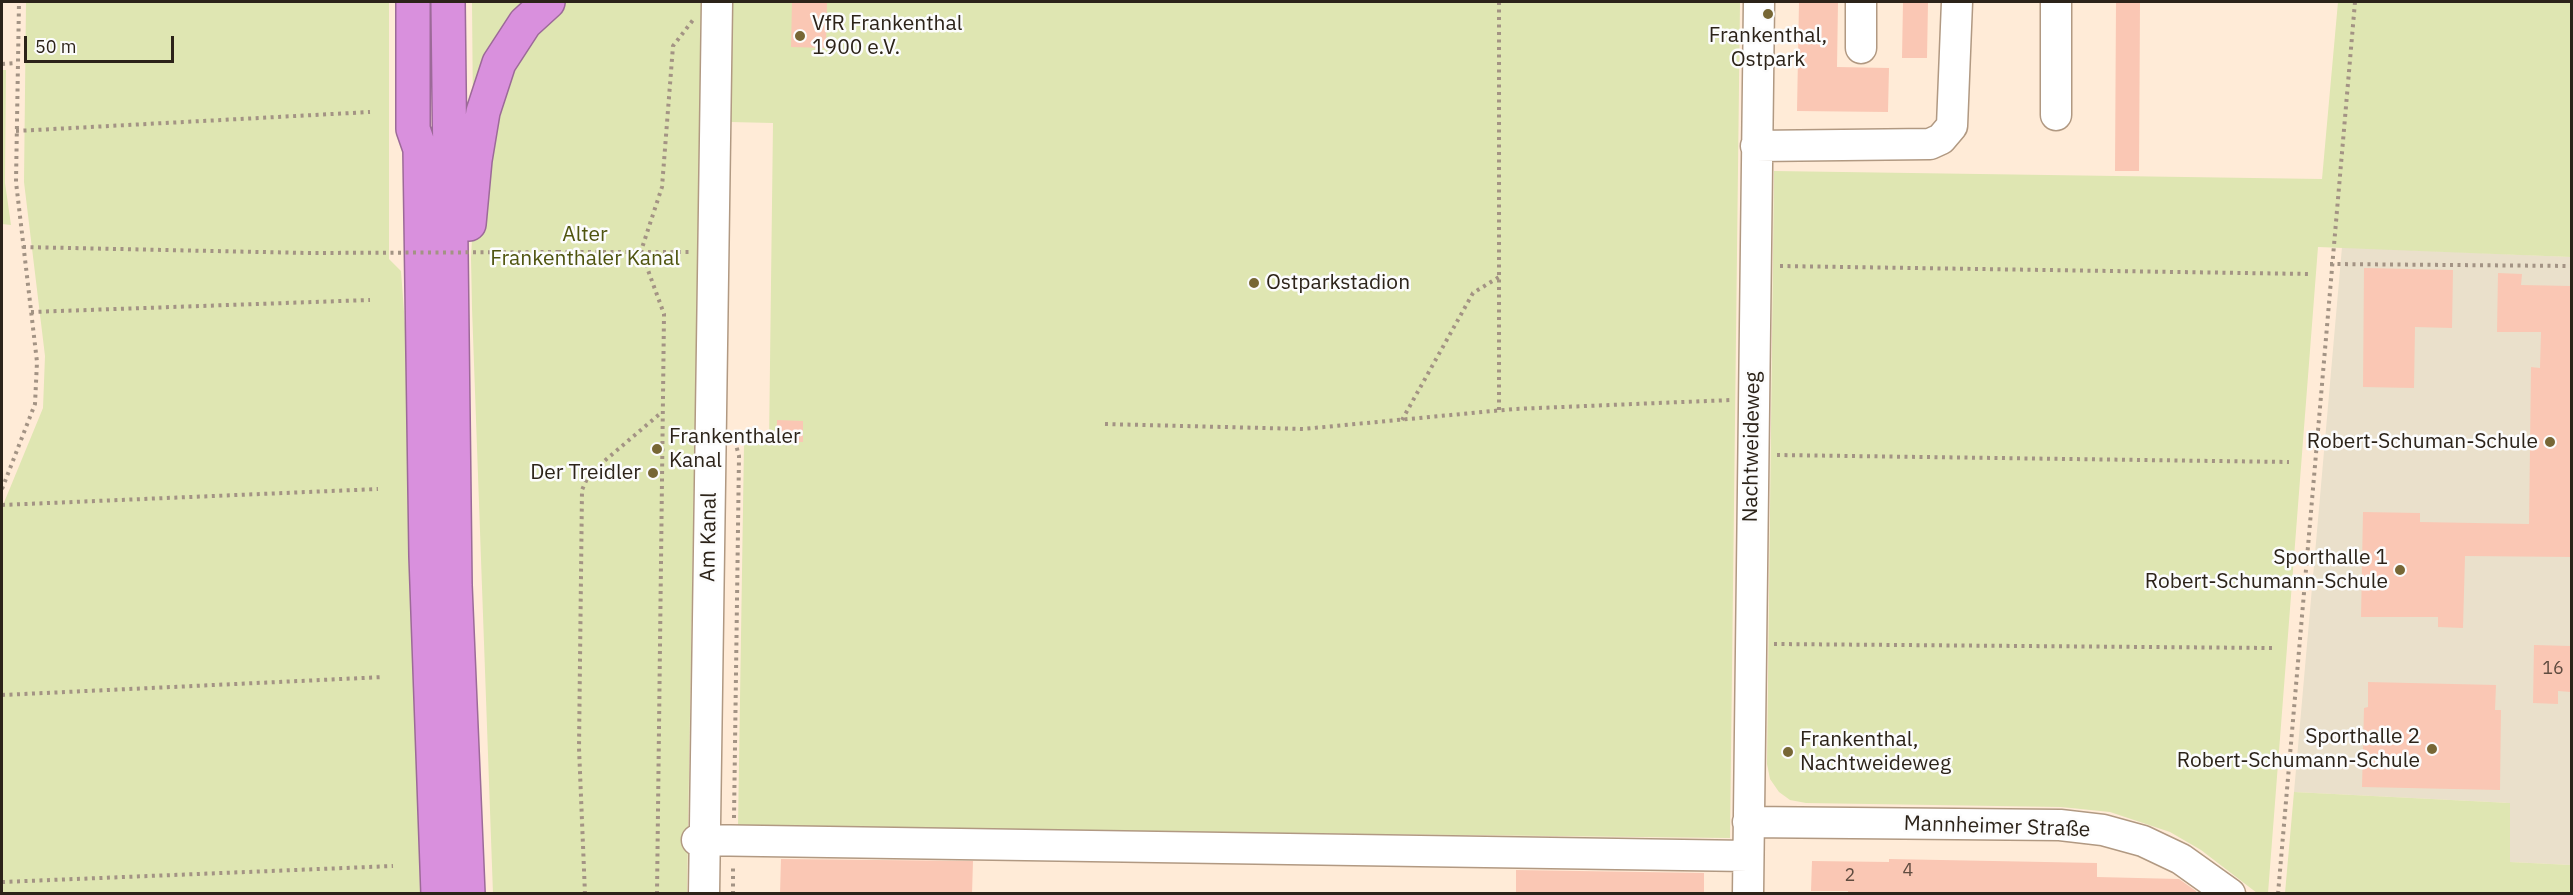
<!DOCTYPE html>
<meta charset="utf-8">
<style>
body{margin:0}
#map{position:relative;width:2573px;height:895px;overflow:hidden;background:#ffebd7;font-family:"IBM Plex Sans",sans-serif}
canvas{display:block}
.frame{position:absolute;inset:0;border:3px solid #2c2319;pointer-events:none}
.scale{position:absolute;left:24px;top:36px;width:150px;height:27px;box-sizing:border-box;border:3px solid #2c2319;border-top:0;padding-left:8px;font-size:18px;line-height:21px;white-space:nowrap;color:#2c2319;-webkit-text-stroke:4px #fcfcfc;paint-order:stroke}
</style>
<div id="map">
<canvas width="2573" height="895"></canvas>
<div class="frame"></div>
<div class="scale">50 m</div>
</div>
<script>
const context = document.querySelector('canvas').getContext('2d');
context.lineJoin = 'round';
function fillPath(path, color) { context.fillStyle = color; context.fill(path, 'evenodd'); }
const poly = rows => new Path2D(rows.map(r => 'M' + r).join(''));
function stroke(path, color, width, dash) { context.strokeStyle = color; context.lineWidth = width; context.lineCap = dash ? 'butt' : 'round'; context.setLineDash(dash || []); context.stroke(path); }
function label(font, color, halo, rows, align = 'center') {
  context.font = font + ' "IBM Plex Sans",sans-serif'; context.lineWidth = 5; context.setLineDash([]); context.textBaseline = 'middle'; context.strokeStyle = halo; context.fillStyle = color; for (const [text, x, y, turn = 0] of rows) {
    context.save(); context.translate(x, y); context.rotate((+turn || 0) * Math.PI / 180); context.textAlign = isNaN(turn) ? turn : align; if (halo) context.strokeText(text, 0, 0); context.fillText(text, 0, 0); context.restore();
  }
}
const education = poly([
 [2342,247,2571,257,2571,865,2510,862,2510,803,2294,792]
]);
const green = poly([
 [26,2,389,2,389,259,401,271,410,393,413,671,423,893,2,894,3,505,43,408,45,356,24,182],
 [472,2,534,2,473,119],
 [557,2,702,2,687,893,493,894,472,308,471,258,474,201,490,105],
 [732,2,1740,2,1730,838,738,827,744,444,769,444,773,123,730,122],
 [2338,2,2571,2,2571,257,2318,247,2268,893,2257,893,2201,850,2170,832,2110,812,2061,807,1806,803,1790,800,1779,792,1770,779,1767,764,1774,171,2322,179],
 [2,70,6,70,5,183,11,225,2,224],
 [2294,792,2510,803,2510,862,2571,865,2571,893,2285,893]
]);
const building = poly([
 [792,2,827,2,826,48,791,47],
 [1799,2,1838,2,1837,67,1889,68,1888,112,1797,111],
 [1903,2,1928,2,1927,58,1902,58],
 [2116,2,2140,2,2139,171,2115,171],
 [2364,268,2453,270,2452,328,2415,327,2414,388,2363,387],
 [2498,273,2522,274,2521,285,2571,286,2571,557,2465,556,2463,628,2438,627,2438,617,2361,617,2363,512,2420,513,2420,522,2529,524,2531,367,2540,368,2541,332,2497,332],
 [777,420,803,421,803,442,776,442],
 [2534,645,2571,646,2571,692,2558,691,2558,704,2533,703],
 [2368,682,2496,685,2495,710,2501,710,2500,790,2362,787,2364,708,2368,707],
 [781,859,973,861,972,894,780,894],
 [1889,859,2097,863,2097,877,2179,879,2196,891,2196,894,1848,894,1848,891,1811,891,1812,861,1889,862],
 [1516,870,1704,873,1704,894,1516,894]
]);
const path = poly([
 [1499,2,1499,411],
 [2,64,17,63],
 [16,131,370,112],
 [23,247,308,253],
 [558,252,690,252],
 [2330,264,2572,266],
 [1780,266,2310,274],
 [31,312,370,300],
 [1402,420,1473,293,1499,277],
 [1105,424,1303,429,1514,409,1731,400],
 [1777,455,2289,462],
 [2,489,35,404,37,362,16,182,19,2],
 [2,505,378,489],
 [1774,644,2272,648],
 [2,695,384,677],
 [734,818,739,456,736,445],
 [2,882,393,866],
 [585,894,579,748,582,490,589,474,662,412],
 [657,894,664,314,641,251,662,187,673,46,693,20],
 [733,894,733,864],
 [2278,894,2355,2]
]);
const minor = poly([
 [1861,48,1861,2],
 [2056,115,2056,2],
 [1756,146,1930,144,1941,139,1952,126,1957,2],
 [1748,822,2060,825,2103,830,2143,841,2181,859,2230,894],
 [697,840,1748,856],
 [704,894,717,2],
 [1748,894,1759,2]
]);
const highway = poly([
 [413,2,413,129,420,149,426,556,438,894],
 [448,2,455,585,468,894],
 [469,224,475,160,483,112,499,63,525,23,548,2]
]);
const pathBridge = poly([
 [308,253,558,252]
]);
const markers = [
 [1768,14,6,"#776735"],
 [800,36,6,"#776735"],
 [1254,283,6,"#776735"],
 [2550,442,6,"#776735"],
 [657,449,6,"#776735"],
 [653,473,6,"#776735"],
 [2400,570,6,"#776735"],
 [2432,749,6,"#776735"],
 [1788,752,6,"#776735"]
];
const numberNames = [
 ["16",2553,669],
 ["4",1908,871],
 ["2",1850,876]
];
const poiNames = [
 ["VfR Frankenthal",812,24],
 ["1900 e.V.",812,48],
 ["Frankenthal,",1768,36,"center"],
 ["Ostpark",1768,60,"center"],
 ["Ostparkstadion",1266,283],
 ["Frankenthaler",669,437],
 ["Kanal",669,461],
 ["Robert-Schuman-Schule",2538,442,"right"],
 ["Der Treidler",641,473,"right"],
 ["Sporthalle 1",2388,558,"right"],
 ["Robert-Schumann-Schule",2388,582,"right"],
 ["Sporthalle 2",2420,737,"right"],
 ["Robert-Schumann-Schule",2420,761,"right"],
 ["Frankenthal,",1800,740],
 ["Nachtweideweg",1800,764]
];
const parkNames = [
 ["Alter",585,235],
 ["Frankenthaler Kanal",585,259]
];
const streetNames = [
 ["Nachtweideweg",1752,447,-89],
 ["Am Kanal",709,537,-89],
 ["Mannheimer Straße",1997,827,2]
];
fillPath(education, '#eae0cb');
fillPath(green, '#dfe6b2');
fillPath(building, '#fac7b4');
stroke(minor, '#b19982', 33);
stroke(highway, '#9c6a98', 36);
stroke(path, '#a39384', 4, [3, 4.5]);
stroke(minor, '#fff', 30);
stroke(highway, '#d990dd', 33);
stroke(pathBridge, '#a39384', 4, [3, 4.5]);
for (const [x, y, r, color] of markers) { const dot = new Path2D(); dot.arc(x, y, r, 0, 2 * Math.PI); context.fillStyle = color; context.fill(dot); stroke(dot, '#fcfcfc', 2); }
label('18px', '#604c40', null, numberNames);
label('21px', '#2c2319', '#fcfcfc', poiNames, 'left');
label('21px', '#4f540f', '#fcfcfc', parkNames);
label('21px', '#2c2319', '#fcfcfc', streetNames);
</script>
